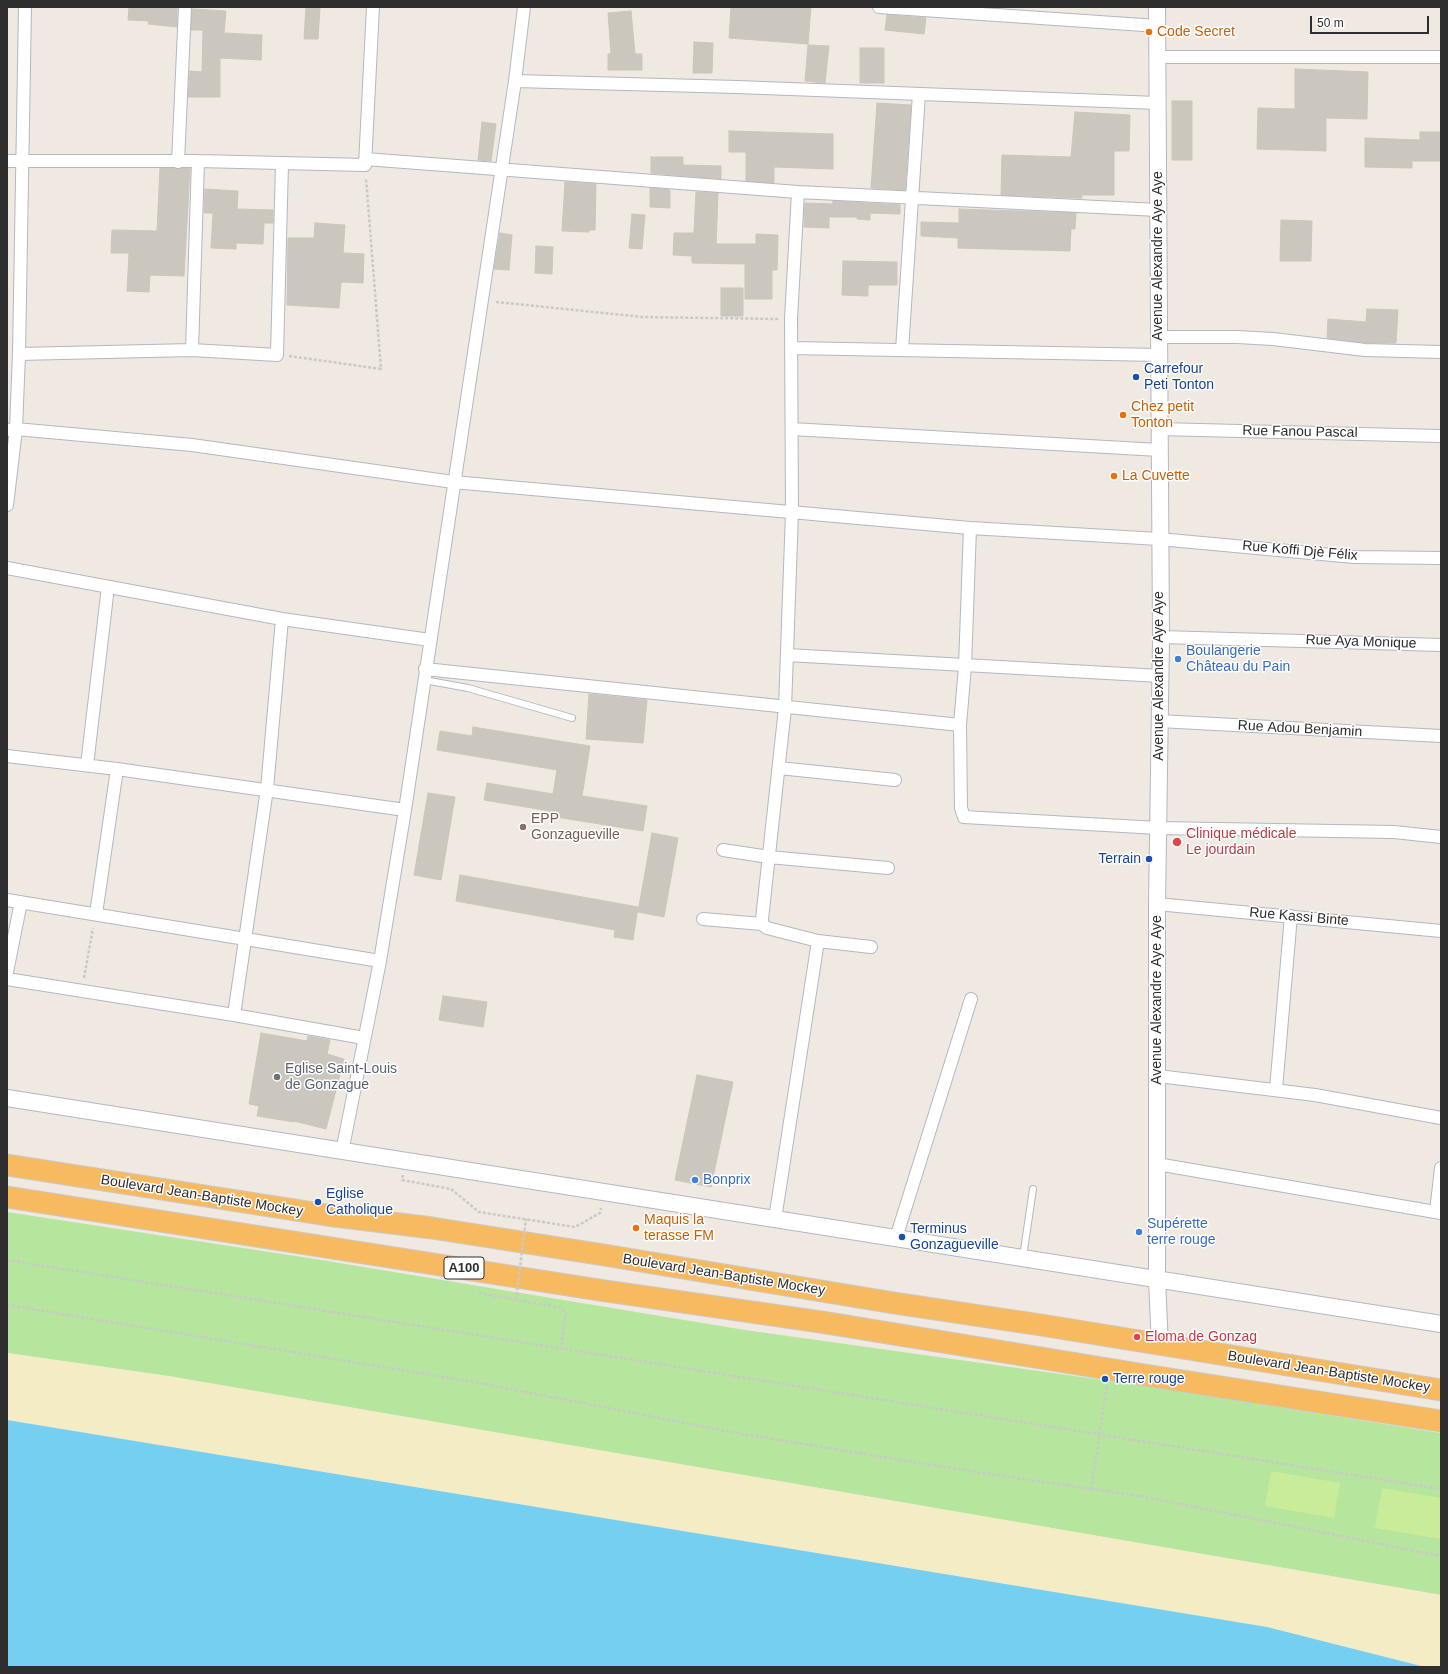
<!DOCTYPE html>
<meta charset="utf-8">
<style>
body{margin:0}
#map{position:relative;width:1448px;height:1674px;overflow:hidden;background:#efe9e1;font-family:Helvetica,sans-serif}
canvas{display:block}
.frame{position:absolute;inset:0;border:8px solid #2e2e2e;pointer-events:none}
.scale{position:absolute;left:1310px;top:16px;width:119px;height:18px;box-sizing:border-box;border:2px solid #2e2e2e;border-top:0;padding-left:5px;font-size:12px;line-height:14px;white-space:nowrap;color:#2e2e2e;-webkit-text-stroke:3px #fff;paint-order:stroke}
</style>
<div id="map">
<canvas width="1448" height="1674"></canvas>
<div class="frame"></div>
<div class="scale">50 m</div>
</div>
<script>
const context = document.querySelector('canvas').getContext('2d');
context.lineJoin = 'round';
function fillPath(path, color) { context.fillStyle = color; context.fill(path, 'evenodd'); }
const poly = rows => new Path2D(rows.map(r => 'M' + r).join(''));
function stroke(path, color, width, dash) { context.strokeStyle = color; context.lineWidth = width; context.lineCap = dash ? 'butt' : 'round'; context.setLineDash(dash || []); context.stroke(path); }
function label(font, color, halo, rows, align = 'center') {
  context.font = font + ' Helvetica,sans-serif'; context.lineWidth = 3; context.setLineDash([]); context.textBaseline = 'middle'; context.strokeStyle = halo; context.fillStyle = color; for (const [text, x, y, turn = 0] of rows) {
    context.save(); context.translate(x, y); context.rotate((+turn || 0) * Math.PI / 180); context.textAlign = isNaN(turn) ? turn : align; if (halo) context.strokeText(text, 0, 0); context.fillText(text, 0, 0); context.restore();
  }
}
const green = poly([
 [7,1212,315,1259,745,1330,1139,1385,1441,1433,1441,1595,168,1376,7,1353]
]);
const sand = poly([
 [7,1353,168,1376,1441,1595,1441,1667,1425,1667,1266,1627,7,1420]
]);
const pitch = poly([
 [1271,1471,1340,1483,1334,1518,1265,1506],
 [1382,1488,1441,1498,1441,1539,1375,1528]
]);
const water = poly([
 [7,1420,1267,1627,1425,1667,7,1667]
]);
const building = poly([
 [129,7,177,7,177,27,148,24,149,21,128,20,129,7],
 [306,7,320,7,318,39,304,39,306,7],
 [731,7,811,7,808,44,729,38,731,7],
 [192,9,226,11,224,33,262,35,261,60,220,58,220,97,188,97,190,71,202,72,203,30,191,30,192,9],
 [631,11,635,54,642,54,642,70,608,70,608,54,611,54,608,13,631,11],
 [887,15,926,18,924,34,885,30,887,15],
 [694,42,713,43,712,73,693,73,694,42],
 [808,45,829,46,825,83,805,81,808,45],
 [860,48,884,48,884,83,860,83,860,48],
 [1295,69,1368,72,1367,119,1326,118,1326,151,1257,149,1258,108,1295,109,1295,69],
 [1172,101,1192,101,1192,160,1172,160,1172,101],
 [877,103,911,105,905,190,871,188,877,103],
 [1075,112,1130,115,1129,151,1114,151,1114,195,1082,195,1082,198,1076,198,1001,195,1002,155,1071,157,1075,112],
 [482,122,496,124,491,161,478,160,482,122],
 [729,131,833,134,833,169,774,167,774,183,746,181,746,152,729,152,729,131],
 [1420,132,1441,132,1441,161,1412,161,1412,168,1365,167,1365,138,1420,140,1420,132],
 [651,157,683,157,683,165,721,166,721,179,651,173,651,157],
 [160,168,190,168,184,276,150,275,149,292,127,291,129,253,111,253,112,230,157,231,160,168],
 [565,182,596,184,595,230,589,230,589,232,562,231,565,182],
 [650,188,670,190,670,208,650,207,650,188],
 [205,189,238,191,237,209,273,210,273,223,264,223,263,244,236,243,236,249,211,248,213,213,204,213,205,189],
 [696,192,718,193,716,244,756,244,756,234,778,235,777,270,772,270,772,299,745,299,745,264,692,263,692,256,673,255,674,233,694,233,696,192],
 [833,201,900,205,900,214,870,213,870,220,857,219,857,217,829,217,829,228,804,227,805,203,833,204,833,201],
 [959,209,1076,213,1075,229,1071,229,1070,251,958,248,958,238,921,236,921,222,959,223,959,209],
 [632,214,645,215,642,249,629,248,632,214],
 [1281,220,1312,221,1311,261,1280,261,1281,220],
 [315,223,345,225,343,253,364,254,363,283,341,282,339,308,287,305,288,238,314,238,315,223],
 [500,233,512,235,509,270,494,269,500,233],
 [536,246,553,247,552,274,535,273,536,246],
 [843,261,897,262,897,285,868,285,868,296,842,295,843,261],
 [721,288,743,288,743,316,721,316,721,288],
 [1367,309,1398,310,1396,343,1366,343,1327,338,1328,319,1366,322,1367,309],
 [589,694,647,700,643,743,586,739,589,694],
 [473,727,590,746,582,796,647,806,643,831,550,816,550,811,484,800,487,783,553,794,557,770,437,750,440,731,472,736,473,727],
 [428,793,455,797,441,880,414,875,428,793],
 [652,833,678,838,664,917,638,912,652,833],
 [460,875,638,907,633,940,614,937,615,930,456,901,460,875],
 [443,996,487,1002,483,1027,439,1020,443,996],
 [261,1033,307,1041,308,1036,330,1040,327,1054,344,1059,326,1129,294,1121,294,1122,257,1116,259,1106,249,1104,261,1033],
 [697,1075,733,1082,711,1187,675,1180,697,1075]
]);
const path = poly([
 [496,302,643,317,778,319],
 [289,356,381,369,366,178],
 [84,978,93,928],
 [403,1175,402,1180,451,1189,479,1212,575,1227,600,1213,601,1208],
 [7,1260,1441,1489],
 [479,1293,562,1308,566,1313,561,1347],
 [7,1305,474,1382,742,1434,982,1473,1140,1496,1441,1556],
 [1091,1489,1107,1387]
]);
const service = poly([
 [424,680,468,688,572,718],
 [1023,1257,1033,1189]
]);
const minor = poly([
 [879,7,1158,26],
 [1158,57,1441,57],
 [515,81,737,87,1158,103],
 [365,159,798,192,1158,210],
 [7,161,198,161,365,165,373,7],
 [178,162,185,7],
 [798,192,791,319,792,512,785,708,762,919,762,924,767,928,818,941,871,947],
 [1159,337,1237,337,1273,339,1365,350,1441,352],
 [792,348,1159,355],
 [192,350,198,161],
 [902,350,919,94],
 [19,354,192,350,277,355,282,164],
 [792,429,1159,450],
 [1159,429,1441,436],
 [7,430,16,429,192,445,453,482,970,528,1159,539,1354,557,1441,558],
 [7,505,16,429,19,354,25,7],
 [970,528,965,666,960,725,961,808,964,817,1158,828,1394,832,1441,837],
 [7,568,282,619,430,640],
 [1161,637,1441,645],
 [787,655,1160,676],
 [425,669,960,725],
 [1159,721,1441,736],
 [7,756,117,769,405,810],
 [87,765,108,587],
 [779,768,895,780],
 [723,850,769,857,888,868],
 [7,900,380,961],
 [1157,904,1441,931],
 [96,914,117,769],
 [703,919,762,924],
 [7,972,21,902],
 [7,979,234,1015,364,1038],
 [234,1015,267,789,282,619],
 [1158,1076,1315,1095,1441,1118],
 [1276,1089,1291,916],
 [342,1152,380,961,405,810,515,81,524,7],
 [1157,1164,1441,1213],
 [1436,1212,1441,1168],
 [775,1219,818,941],
 [896,1238,971,999]
]);
const tertiary = poly([
 [1157,7,1161,637,1157,904,1157,1280,1160,1346],
 [7,1098,1441,1324]
]);
const trunk = poly([
 [7,1165,327,1215,432,1228,604,1255,894,1303,1041,1325,1441,1390],
 [7,1197,599,1290,821,1322,1157,1377,1441,1421]
]);
const pathBridge = poly([
 [516,1300,526,1219]
]);
const markers = [
 [1149,32,4,"#e8710a"],
 [1136,377,4,"#1a4fb4"],
 [1123,415,4,"#e8710a"],
 [1114,476,4,"#e8710a"],
 [1178,659,4,"#3f7fe0"],
 [523,827,4,"#8d6e63"],
 [1177,842,5,"#e0444e"],
 [1149,859,4,"#1a4fb4"],
 [277,1077,4,"#6b7280"],
 [695,1180,4,"#3f7fe0"],
 [318,1202,4,"#1a4fb4"],
 [636,1228,4,"#e8710a"],
 [1139,1232,4,"#3f7fe0"],
 [902,1237,4,"#1a4fb4"],
 [1137,1337,4,"#e0444e"],
 [1105,1379,4,"#1a4fb4"]
];
const shields = [
 [464,1268,40]
];
const shieldNames = [
 ["A100",464,1268]
];
const foodNames = [
 ["Code Secret",1157,32],
 ["Chez petit",1131,407],
 ["Tonton",1131,423],
 ["La Cuvette",1122,476],
 ["Maquis la",644,1220],
 ["terasse FM",644,1236]
];
const streetNames = [
 ["Avenue Alexandre Aye Aye",1158,256,-90],
 ["Rue Fanou Pascal",1300,432,1],
 ["Rue Koffi Djè Félix",1300,551,5],
 ["Rue Aya Monique",1361,642,2],
 ["Avenue Alexandre Aye Aye",1159,676,-90],
 ["Rue Adou Benjamin",1300,729,3],
 ["Rue Kassi Binte",1299,917,5],
 ["Avenue Alexandre Aye Aye",1157,1000,-90],
 ["Boulevard Jean-Baptiste Mockey",202,1196,9],
 ["Boulevard Jean-Baptiste Mockey",724,1275,9],
 ["Boulevard Jean-Baptiste Mockey",1329,1372,9]
];
const transitNames = [
 ["Carrefour",1144,369],
 ["Peti Tonton",1144,385],
 ["Terrain",1141,859,"right"],
 ["Eglise",326,1194],
 ["Catholique",326,1210],
 ["Terminus",910,1229],
 ["Gonzagueville",910,1245],
 ["Terre rouge",1113,1379]
];
const shopNames = [
 ["Boulangerie",1186,651],
 ["Château du Pain",1186,667],
 ["Bonprix",703,1180],
 ["Supérette",1147,1224],
 ["terre rouge",1147,1240]
];
const educationNames = [
 ["EPP",531,819],
 ["Gonzagueville",531,835]
];
const healthNames = [
 ["Clinique médicale",1186,834],
 ["Le jourdain",1186,850],
 ["Eloma de Gonzag",1145,1337]
];
const worshipNames = [
 ["Eglise Saint-Louis",285,1069],
 ["de Gonzague",285,1085]
];
fillPath(green, '#b6e59e');
fillPath(sand, '#f3ecc5');
fillPath(pitch, '#c9ec9a');
fillPath(water, '#75cff0');
fillPath(building, '#cbc7bf');
stroke(building, '#cbc5ba', 1);
stroke(service, '#b4b7c1', 8);
stroke(minor, '#b4b7c1', 14);
stroke(tertiary, '#b4b7c1', 18);
stroke(trunk, '#c9c9c9', 23);
stroke(path, '#c9c9c9', 2.5, [3, 2]);
stroke(service, '#fff', 6);
stroke(minor, '#fff', 12);
stroke(tertiary, '#fff', 16);
stroke(trunk, '#f8ba60', 21);
stroke(pathBridge, '#c9c9c9', 2.5, [3, 2]);
for (const [x, y, r, color] of markers) { const dot = new Path2D(); dot.arc(x, y, r, 0, 2 * Math.PI); context.fillStyle = color; context.fill(dot); stroke(dot, '#fff', 1.5); }
for (const [x, y, w] of shields) { const box = new Path2D(); box.roundRect(x - w / 2, y - 11, w, 22, 3); context.fillStyle = '#fff'; context.fill(box); stroke(box, '#2e2e2e', 1); }
label('bold 13px', '#2e2e2e', null, shieldNames);
label('14px', '#c56008', '#fff', foodNames, 'left');
label('14px', '#2e2e2e', '#fff', streetNames);
label('14px', '#164399', '#fff', transitNames, 'left');
label('14px', '#366cbe', '#fff', shopNames, 'left');
label('14px', '#785e54', '#fff', educationNames, 'left');
label('14px', '#be3a42', '#fff', healthNames, 'left');
label('14px', '#5b616d', '#fff', worshipNames, 'left');
</script>
